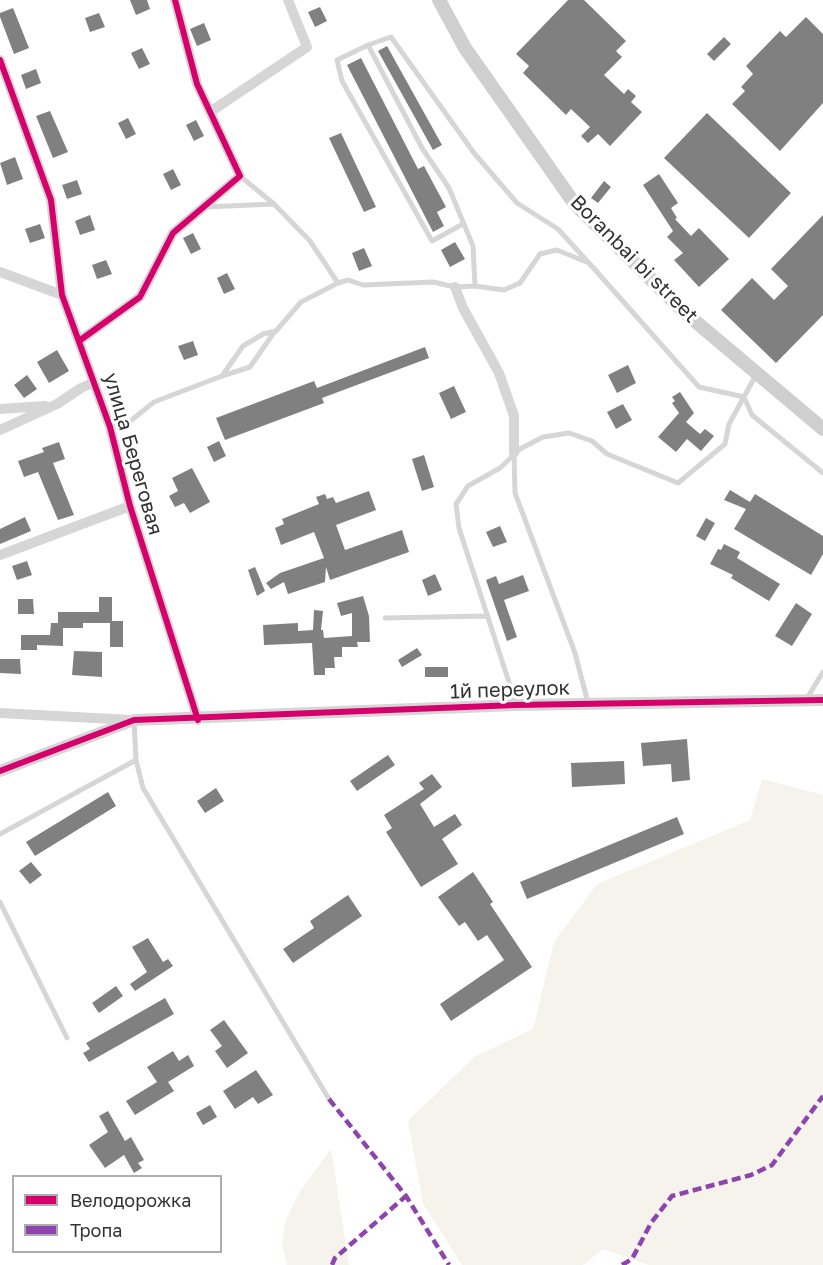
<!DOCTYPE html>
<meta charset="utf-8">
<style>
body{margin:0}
#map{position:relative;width:823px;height:1265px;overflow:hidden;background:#fff;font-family:"Golos Text",sans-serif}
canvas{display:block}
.legend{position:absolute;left:12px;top:1175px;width:210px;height:78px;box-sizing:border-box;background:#fff;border:2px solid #adadad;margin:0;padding:8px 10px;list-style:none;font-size:18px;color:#323232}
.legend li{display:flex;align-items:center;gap:12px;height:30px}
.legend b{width:30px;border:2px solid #adadad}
</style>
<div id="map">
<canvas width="823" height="1265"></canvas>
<ul class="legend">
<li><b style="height:8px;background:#d6006c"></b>Велодорожка</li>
<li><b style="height:8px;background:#8e44ad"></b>Тропа</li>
</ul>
</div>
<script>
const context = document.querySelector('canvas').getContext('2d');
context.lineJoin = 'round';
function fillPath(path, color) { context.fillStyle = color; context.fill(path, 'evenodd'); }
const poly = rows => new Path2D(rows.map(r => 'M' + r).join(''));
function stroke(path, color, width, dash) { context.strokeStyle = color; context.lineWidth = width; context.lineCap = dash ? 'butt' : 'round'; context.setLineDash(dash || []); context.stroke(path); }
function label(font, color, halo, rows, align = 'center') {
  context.font = font + ' "Golos Text",sans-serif'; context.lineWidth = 6; context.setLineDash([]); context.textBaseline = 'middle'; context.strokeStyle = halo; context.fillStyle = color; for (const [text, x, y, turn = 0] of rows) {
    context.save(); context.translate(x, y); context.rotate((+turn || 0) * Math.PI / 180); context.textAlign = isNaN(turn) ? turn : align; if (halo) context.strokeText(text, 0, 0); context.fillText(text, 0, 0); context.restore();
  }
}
const green = poly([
 [762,779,823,795,823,1265,649,1265,603,1249,583,1265,462,1265,423,1204,408,1121,474,1057,533,1029,554,942,597,884,750,820],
 [331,1149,349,1265,287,1265,282,1245,285,1222,299,1193]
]);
const building = poly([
 [130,0,147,0,150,9,136,15],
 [568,0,584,0,626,41,616,51,622,57,604,75,624,94,628,89,636,96,631,102,642,112,610,146,598,134,588,143,581,136,590,127,571,109,566,115,523,73,529,66,516,54],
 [320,7,327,21,315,27,308,12],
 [13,8,29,48,14,54,0,17,0,13],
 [99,13,105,27,90,32,85,18],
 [806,17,823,34,823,103,780,151,732,104,745,91,741,87,753,74,746,66,780,31,786,37],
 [204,23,211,40,197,46,190,29],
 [724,37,731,44,714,61,707,54],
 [387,46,442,145,433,150,378,51],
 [142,48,150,64,139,69,131,53],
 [361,58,418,169,424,166,446,207,437,212,444,226,433,232,347,65],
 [36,69,41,83,26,89,21,75],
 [50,111,68,152,53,158,36,116],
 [707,113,791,193,749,238,664,158],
 [128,118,136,134,126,139,118,123],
 [196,120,204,136,194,141,186,125],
 [341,133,376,207,364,212,329,138],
 [15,157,23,179,7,185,0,163],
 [173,169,181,185,171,190,163,174],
 [659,174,678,203,671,208,677,218,675,219,691,236,699,228,729,259,699,287,674,260,683,253,667,237,673,231,643,185],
 [77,180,82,194,67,199,62,185],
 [604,181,611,187,598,203,591,198],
 [90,215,95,230,80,235,75,221],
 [823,215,823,315,776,363,721,310,752,278,774,300,788,286,771,269],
 [40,224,45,238,30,243,25,229],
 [193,233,201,249,191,254,183,238],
 [455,242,465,259,450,267,441,250],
 [364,248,372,266,359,271,352,253],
 [106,260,112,274,97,279,92,265],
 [227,273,235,289,224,294,217,278],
 [193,341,198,355,184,360,178,346],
 [425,347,429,358,322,398,324,403,225,440,216,418,314,381,317,388],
 [57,350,69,371,49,383,37,362],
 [628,365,636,383,617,393,608,375],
 [27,375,37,389,24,398,14,385],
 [454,386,466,412,451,419,439,393],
 [680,392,694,413,686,422,700,434,705,429,714,436,701,451,687,439,676,452,658,437,679,413,672,403,675,401,672,397],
 [623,404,632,420,616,429,607,412],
 [219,441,226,456,214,462,207,447],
 [59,442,65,459,53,463,74,515,58,520,38,472,24,477,18,461,44,452,42,448],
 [424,455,434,487,422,491,412,459],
 [192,468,210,502,190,513,184,503,175,507,169,496,178,491,172,478],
 [730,490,750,502,755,494,823,536,823,554,811,575,734,529,746,509,724,500],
 [369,491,376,510,336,525,345,550,402,530,409,552,330,580,326,567,325,582,288,594,284,582,271,589,266,583,280,573,324,558,314,532,281,545,275,528,284,524,282,519,319,504,316,497,325,494,327,499,333,497,336,503],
 [25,517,31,531,0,544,0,529],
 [706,518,715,523,705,541,696,536],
 [500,526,507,542,493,547,486,532],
 [724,544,740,552,737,558,780,584,769,601,731,578,733,575,710,564,718,549,721,550],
 [27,561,32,575,17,580,12,566],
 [255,567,265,591,257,596,248,570],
 [435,574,442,590,428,596,422,580],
 [523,575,529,591,504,600,517,637,507,641,486,580,496,576,499,584],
 [363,596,369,616,370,642,357,642,358,647,342,647,342,657,334,657,335,668,325,668,325,675,314,675,312,643,264,645,263,625,298,623,298,631,313,630,314,610,323,611,321,630,323,630,324,638,352,636,352,613,341,616,337,603],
 [99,597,112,597,112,621,123,621,123,647,110,647,110,623,83,623,83,628,63,628,63,646,37,645,37,650,21,650,21,635,50,635,51,623,58,623,58,612,99,612],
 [18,599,33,599,34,614,18,614],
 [796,603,812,614,792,646,775,636],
 [417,648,422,655,402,667,398,660],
 [74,651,102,652,102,677,72,675],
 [0,659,20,659,21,674,0,673],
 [425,667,448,667,448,677,425,677],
 [687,739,690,780,672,782,671,764,643,766,641,743],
 [388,755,395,765,357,791,350,781],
 [624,761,625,784,572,787,571,763],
 [432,774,442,787,420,804,434,827,455,814,462,825,442,839,458,864,421,887,386,832,392,828,384,815,424,789,419,783],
 [216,788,224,801,205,813,197,801],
 [108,792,116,806,35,856,26,842],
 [677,817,684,834,527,899,520,882],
 [31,862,42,875,30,884,19,871],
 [473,872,493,902,490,904,532,967,451,1021,440,1004,504,960,487,935,478,941,465,922,459,926,438,897],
 [348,895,362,916,293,963,283,949,314,928,310,921],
 [148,938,163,962,168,959,173,966,135,991,130,984,147,972,132,947],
 [116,986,123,996,99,1013,92,1003],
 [165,998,174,1014,89,1062,83,1053,90,1049,86,1043],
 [224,1020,248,1053,227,1068,215,1051,222,1046,210,1030],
 [173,1051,179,1061,188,1055,194,1066,168,1082,174,1091,135,1115,126,1101,157,1082,147,1067],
 [256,1070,273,1095,258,1104,253,1097,235,1109,223,1091],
 [210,1105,217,1117,203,1125,196,1113],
 [108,1111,125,1141,131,1137,144,1160,138,1163,142,1168,134,1173,124,1155,105,1168,89,1145,108,1132,99,1116]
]);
const service = poly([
 [368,45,337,60,342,81,432,241,463,224],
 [240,176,274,204,310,241,338,283,348,280,363,285,433,282,455,287,475,286,504,290,520,283,540,254,557,250,589,263,699,387,744,397,752,415,823,473],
 [205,207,274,204],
 [475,286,473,246,449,188,422,148,368,45,391,37,474,153,517,203,558,229,588,262],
 [222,376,250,367,275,331],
 [110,427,128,423,154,402,222,376,243,346,263,334,276,331,301,302,338,283],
 [514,454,515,493,575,653,588,703],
 [385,618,487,616],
 [807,698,823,672],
 [516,704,459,528,456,504,468,486,500,468,520,449,543,437,569,433,592,441,607,454,678,483,725,444,729,424,756,375],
 [134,721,136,760,143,788,329,1099],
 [0,834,136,760],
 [0,902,67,1038]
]);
const minor = poly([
 [0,60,51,200,62,295,110,427,130,506,198,720],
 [210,112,307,47,288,0],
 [0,272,62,295],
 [455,287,463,308,499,373,514,416,514,453],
 [79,341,140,297,173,233,240,176,197,84,175,0],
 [0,409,45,406],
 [0,430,57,404,81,388,95,382],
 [0,555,130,506],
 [0,713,131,720]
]);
const tertiary = poly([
 [0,771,134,720,516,705,823,700]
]);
const secondary = poly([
 [439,0,465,48,574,203,683,311,823,429]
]);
const quiet = poly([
 [329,1099,406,1196,449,1265],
 [332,1265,335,1258,406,1196],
 [622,1265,632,1259,651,1223,672,1196,751,1175,772,1165,823,1096]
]);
const cycleway = poly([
 [0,60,51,200,62,295,110,427,130,506,198,720],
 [79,341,140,297,173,233,240,176,197,84,175,0],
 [0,771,134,720,516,705,823,700]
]);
const streetNames = [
 ["Boranbai bi street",634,259,45],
 ["улица Береговая",133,454,74],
 ["1й переулок",510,690,-2]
];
fillPath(green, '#f5f3ec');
fillPath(building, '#808080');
stroke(service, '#d6d6d6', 5);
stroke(minor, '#d6d6d6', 10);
stroke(tertiary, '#d6d6d6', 12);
stroke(secondary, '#cfcfcf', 14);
stroke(quiet, '#8e44ad', 4.5, [9, 4.5]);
stroke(cycleway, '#d6006c', 6);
label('20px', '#323232', '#fff', streetNames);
</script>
